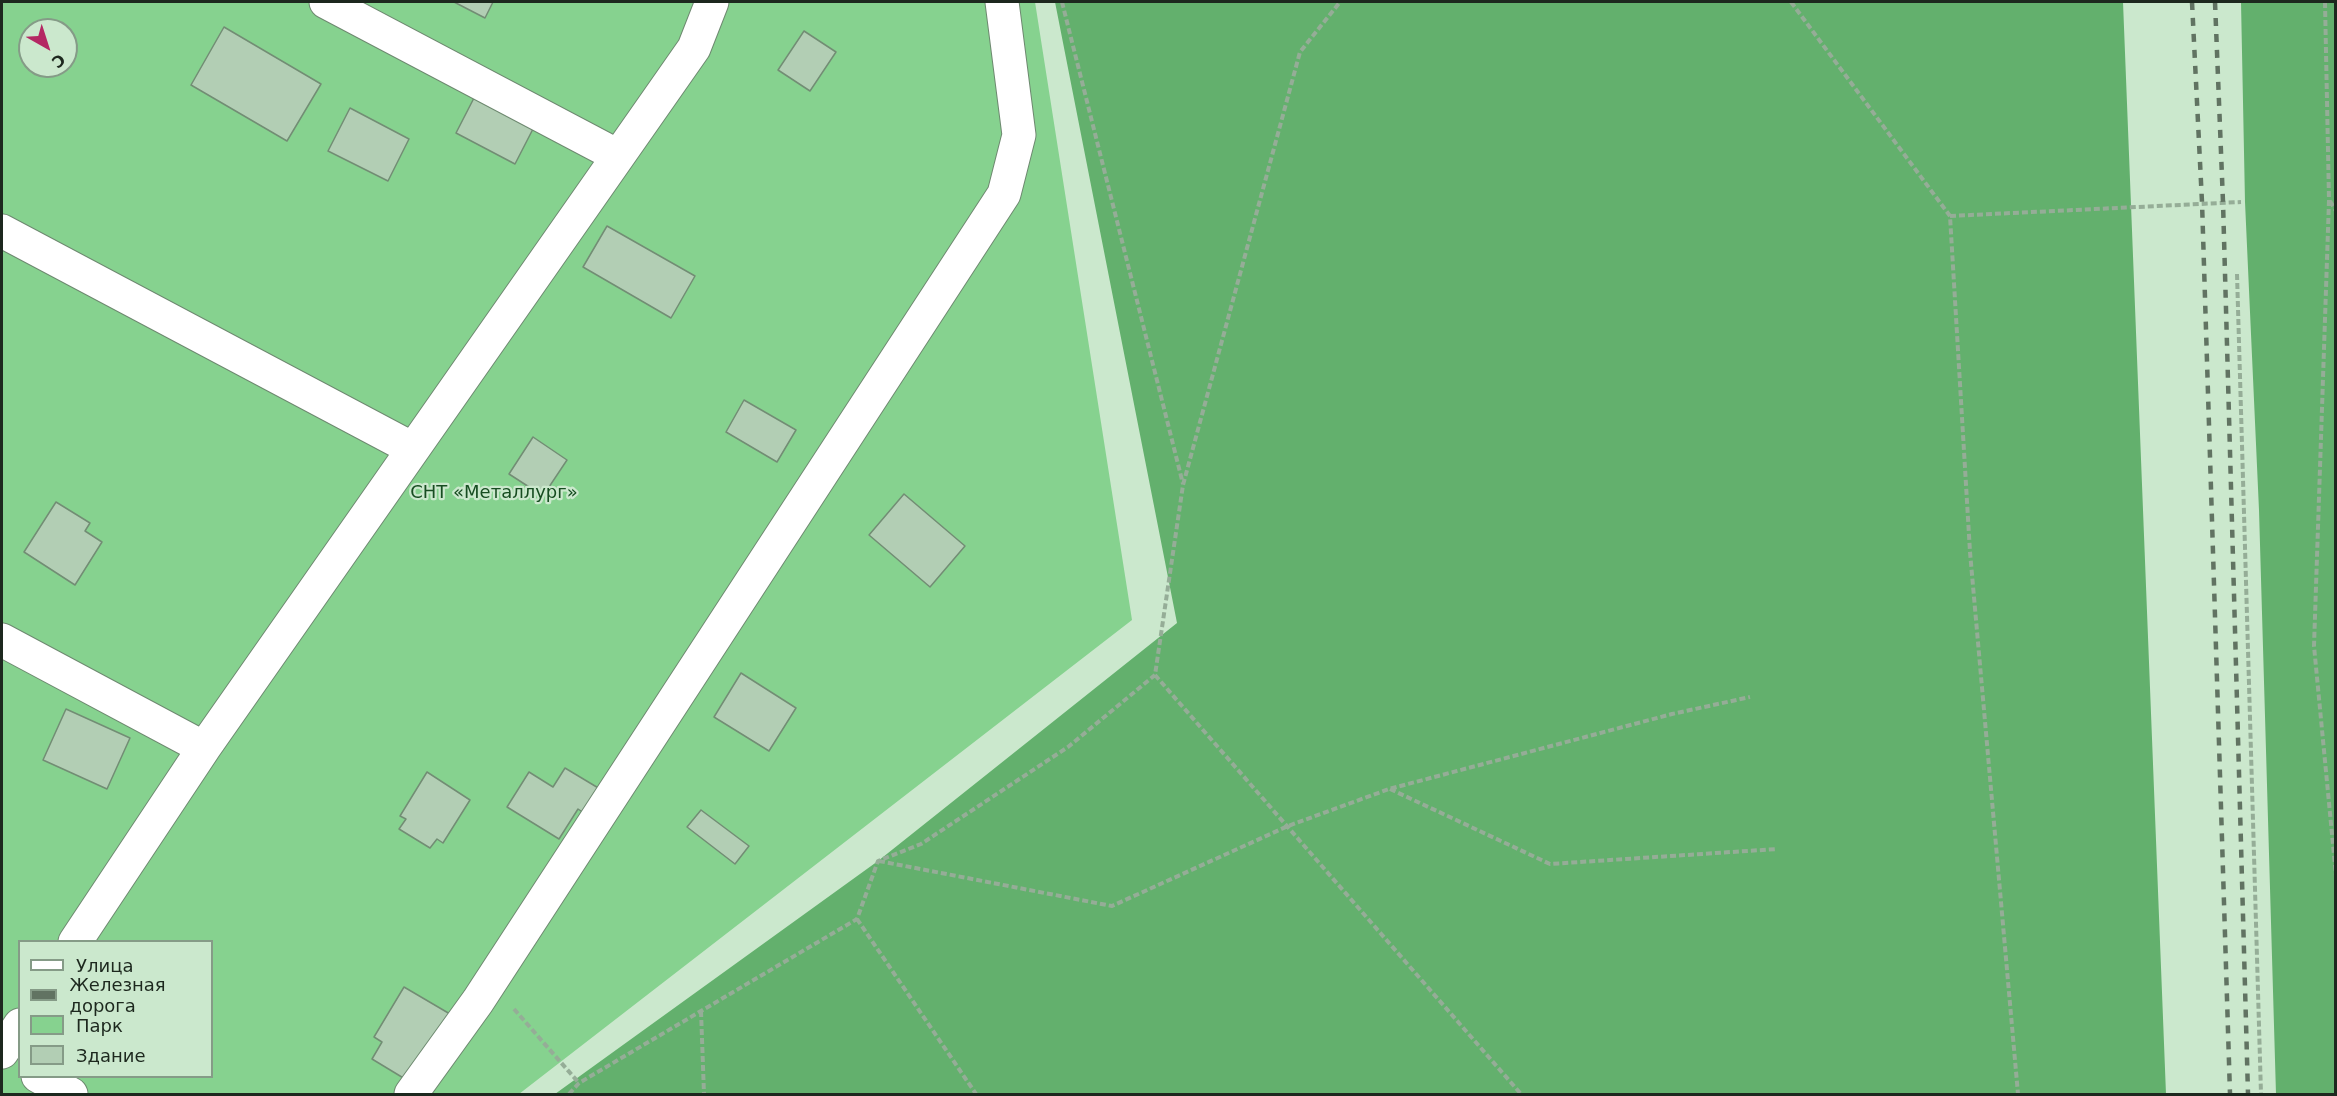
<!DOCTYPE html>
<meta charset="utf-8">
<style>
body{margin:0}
#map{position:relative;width:2337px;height:1096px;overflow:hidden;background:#cbe8cd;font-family:"DejaVu Sans",sans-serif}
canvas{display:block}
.frame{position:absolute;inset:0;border:3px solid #1d281e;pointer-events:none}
.legend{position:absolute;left:18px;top:940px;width:195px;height:138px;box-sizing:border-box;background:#cbe8cd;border:2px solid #859b87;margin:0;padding:8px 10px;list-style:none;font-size:18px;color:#1d281e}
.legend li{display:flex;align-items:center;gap:12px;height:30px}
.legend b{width:30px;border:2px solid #859b87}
.north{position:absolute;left:18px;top:18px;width:60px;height:60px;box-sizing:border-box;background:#cbe8cd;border:2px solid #859b87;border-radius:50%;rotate:141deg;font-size:16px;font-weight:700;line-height:24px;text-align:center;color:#1d281e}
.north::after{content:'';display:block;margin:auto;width:21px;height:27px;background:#b42863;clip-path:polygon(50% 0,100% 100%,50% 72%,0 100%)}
</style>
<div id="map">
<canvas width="2337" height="1096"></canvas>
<div class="frame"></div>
<ul class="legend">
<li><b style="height:8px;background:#fff"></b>Улица</li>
<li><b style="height:8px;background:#617362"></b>Железная дорога</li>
<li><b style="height:16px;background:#86d28f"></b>Парк</li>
<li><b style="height:16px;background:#b2ceb4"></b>Здание</li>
</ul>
<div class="north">С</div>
</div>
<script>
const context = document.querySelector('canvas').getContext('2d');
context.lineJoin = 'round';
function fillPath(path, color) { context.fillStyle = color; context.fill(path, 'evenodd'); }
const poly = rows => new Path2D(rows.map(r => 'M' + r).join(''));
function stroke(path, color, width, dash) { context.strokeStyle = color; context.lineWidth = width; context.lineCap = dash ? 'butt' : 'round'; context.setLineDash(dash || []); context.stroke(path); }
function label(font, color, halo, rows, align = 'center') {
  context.font = font + ' "DejaVu Sans",sans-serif'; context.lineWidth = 4.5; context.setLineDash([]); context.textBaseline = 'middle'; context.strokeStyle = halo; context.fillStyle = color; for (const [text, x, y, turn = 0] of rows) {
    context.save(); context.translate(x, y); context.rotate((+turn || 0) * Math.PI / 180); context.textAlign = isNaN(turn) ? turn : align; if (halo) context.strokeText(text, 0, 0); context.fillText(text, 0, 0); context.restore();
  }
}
const green = poly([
 [2,2,1035,2,1132,620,519,1094,2,1094],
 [30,30,66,30,66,66,30,66],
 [20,942,212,942,212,1076,20,1076]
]);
const forest = poly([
 [1055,2,2123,2,2166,1094,555,1094,878,861,1177,623],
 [2241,2,2335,2,2335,1094,2276,1094,2259,510,2245,202]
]);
const building = poly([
 [454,2,493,2,485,18,454,2],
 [224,27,321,84,287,141,191,85,224,27],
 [804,31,836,52,810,91,778,70,804,31],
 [475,96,534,127,515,164,456,133,475,96],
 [350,108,409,139,388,181,328,151,350,108],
 [607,226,695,276,671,318,583,267,607,226],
 [744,400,796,430,777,462,726,432,744,400],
 [533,437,567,460,543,496,509,474,533,437],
 [904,494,965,546,930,587,869,535,904,494],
 [56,502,90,523,85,531,102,542,75,585,24,552,56,502],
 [741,673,796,708,769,751,714,717,741,673],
 [66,709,130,738,107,789,43,760,66,709],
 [565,768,605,792,590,817,578,809,559,839,507,807,529,772,553,787,565,768],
 [427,772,470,800,443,843,437,839,430,848,399,829,406,819,400,816,427,772],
 [701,810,749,846,735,864,687,827,701,810],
 [404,987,450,1014,410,1082,372,1059,382,1042,374,1037,404,987]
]);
const path = poly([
 [1062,2,1183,484],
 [1791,2,1950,216,1970,552,2018,1094],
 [2325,2,2329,200,2314,646,2336,876],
 [2330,201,2336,211],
 [1950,216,2241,202],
 [2237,274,2261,1094],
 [1155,675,1521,1094],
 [1390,789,1550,864,1777,849],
 [879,861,1112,906,1288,826,1389,789,1672,714,1750,697],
 [857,919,976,1094],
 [514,1009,579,1083],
 [701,1011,704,1094],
 [569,1094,579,1083,857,919,878,861,921,844,1068,747,1155,675,1183,485,1300,52,1340,2]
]);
const minor = poly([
 [326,2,618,156],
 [2,231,413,449],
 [2,640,204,748],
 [75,942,204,748,694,48,712,2],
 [2,1052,20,1025],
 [38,1076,71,1094],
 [411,1094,478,1001,1004,194,1019,135,1002,2]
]);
const rail = poly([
 [2192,2,2202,202,2230,1094],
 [2215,2,2223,202,2248,1094]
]);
const parkNames = [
 ["СНТ «Металлург»",494,493]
];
fillPath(green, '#86d28f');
fillPath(forest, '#63b06d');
fillPath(building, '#b2ceb4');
stroke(building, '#728d74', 1.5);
stroke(minor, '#6e8970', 35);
stroke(path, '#95ad97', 4, [6, 3]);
stroke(minor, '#fff', 33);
stroke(rail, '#617362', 4.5, [8, 8]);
label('18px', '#174d21', '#cbe8cd', parkNames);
</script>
